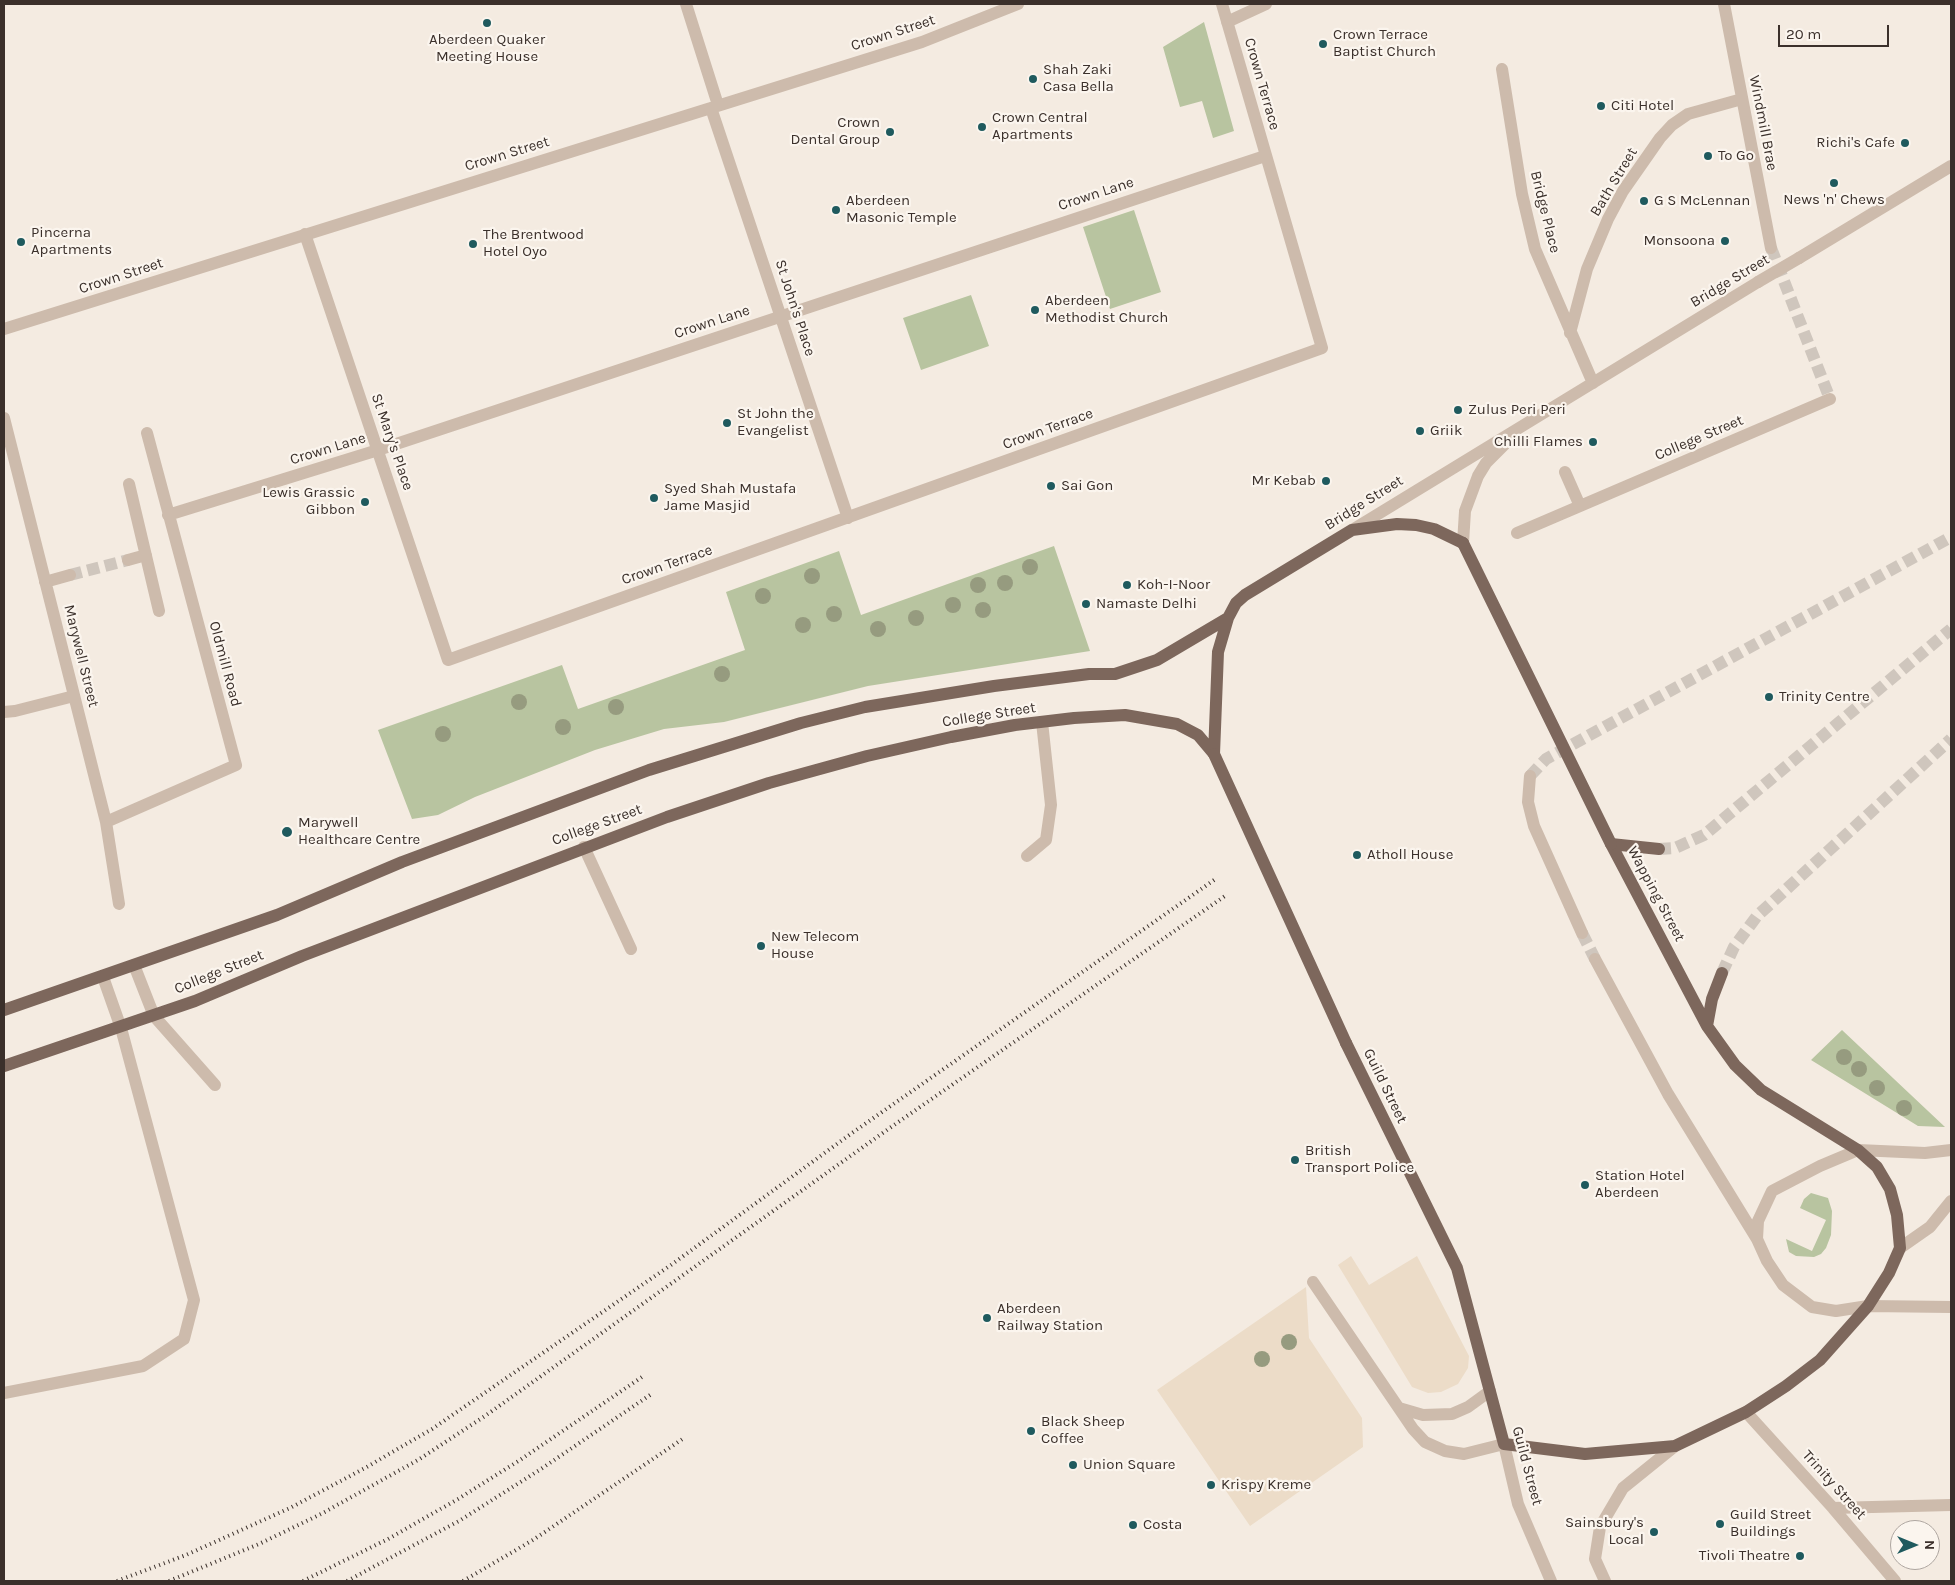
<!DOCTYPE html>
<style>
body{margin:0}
#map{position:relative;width:1955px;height:1585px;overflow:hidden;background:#f4ebe1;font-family:Karla,sans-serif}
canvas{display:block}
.frame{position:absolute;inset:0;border:5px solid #3b302b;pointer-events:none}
.north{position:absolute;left:1890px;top:1520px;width:50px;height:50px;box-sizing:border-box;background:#fbf5ee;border:1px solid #aea6a0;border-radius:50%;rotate:90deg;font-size:14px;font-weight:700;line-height:20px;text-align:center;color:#3b302b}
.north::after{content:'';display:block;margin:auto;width:18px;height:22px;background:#1f5a5e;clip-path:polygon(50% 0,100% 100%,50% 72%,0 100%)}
.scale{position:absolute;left:1778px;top:25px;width:111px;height:22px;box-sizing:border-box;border:2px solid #3b302b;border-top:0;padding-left:6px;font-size:15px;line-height:18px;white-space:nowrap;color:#3b302b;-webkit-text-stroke:4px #fbf5ee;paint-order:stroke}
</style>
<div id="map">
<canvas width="1955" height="1585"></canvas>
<div class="frame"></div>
<div class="north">N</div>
<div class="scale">20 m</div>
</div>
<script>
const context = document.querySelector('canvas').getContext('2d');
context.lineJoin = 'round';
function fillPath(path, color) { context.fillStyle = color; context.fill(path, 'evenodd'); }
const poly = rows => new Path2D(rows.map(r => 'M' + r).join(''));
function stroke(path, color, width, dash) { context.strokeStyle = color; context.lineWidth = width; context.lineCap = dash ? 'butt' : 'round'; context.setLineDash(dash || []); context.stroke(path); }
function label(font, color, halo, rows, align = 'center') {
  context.font = font + ' Karla,sans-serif'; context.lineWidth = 4.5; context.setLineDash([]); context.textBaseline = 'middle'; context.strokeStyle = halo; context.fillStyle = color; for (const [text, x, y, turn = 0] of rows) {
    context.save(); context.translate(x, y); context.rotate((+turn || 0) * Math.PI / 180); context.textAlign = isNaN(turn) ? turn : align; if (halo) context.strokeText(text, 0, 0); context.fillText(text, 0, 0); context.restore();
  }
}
const green = poly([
 [1204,22,1234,131,1213,138,1202,101,1180,107,1163,47],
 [1134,210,1161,292,1110,309,1083,227],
 [971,295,989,346,921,370,903,318],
 [1054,546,1090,651,868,686,724,722,664,729,595,750,475,797,438,815,412,819,378,730,562,665,578,709,745,650,726,592,839,551,861,615],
 [1842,1030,1945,1127,1918,1126,1811,1060],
 [1811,1193,1828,1198,1832,1211,1831,1235,1826,1248,1821,1254,1814,1257,1796,1256,1789,1252,1786,1239,1812,1251,1826,1220,1800,1208,1804,1199]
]);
const plaza = poly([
 [1351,1256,1369,1285,1417,1256,1469,1356,1468,1368,1458,1384,1441,1392,1428,1393,1412,1387,1338,1265],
 [1306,1287,1309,1338,1362,1418,1363,1447,1250,1526,1157,1390]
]);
const minorTunnel = poly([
 [1771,248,1830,399],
 [70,575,128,560],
 [1530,776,1546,759,1951,537],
 [1582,933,1595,959]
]);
const majorTunnel = poly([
 [1659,849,1675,848,1704,835,1951,629],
 [1722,973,1734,947,1757,916,1951,739]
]);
const minor = poly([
 [686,4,718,105],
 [1724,4,1771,248],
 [1227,22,1266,4],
 [1502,69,1522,194,1535,249,1593,383],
 [711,108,848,518],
 [305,234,448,660,1322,348,1222,4],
 [1799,258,1951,166],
 [4,329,922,42,1018,4],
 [1570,333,1587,269,1608,219,1623,191,1660,138,1672,125,1688,114,1742,99],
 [4,418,106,822,119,904],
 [1565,472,1580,506],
 [129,484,159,611],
 [168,515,378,450,1265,156],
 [1352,530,1758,282],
 [1517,533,1830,399],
 [1463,543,1465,511,1478,476,1486,463,1509,440],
 [128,560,146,555],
 [45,582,70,575],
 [4,712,15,711,74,696],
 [1530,776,1528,802,1534,826,1582,933],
 [106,822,236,765,147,433],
 [584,847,631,949],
 [1027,856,1046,840,1051,805,1042,722],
 [1595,959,1668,1094,1757,1239],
 [134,965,154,1016,215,1085],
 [1951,1150,1925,1153,1858,1150,1820,1166,1772,1191,1758,1221,1757,1239,1767,1261,1783,1285,1812,1307,1836,1311,1868,1306,1951,1307],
 [1900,1248,1930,1227,1951,1201],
 [1313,1282,1413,1429,1425,1442,1445,1451,1464,1454,1504,1444,1518,1504,1551,1581],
 [4,1393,143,1366,184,1339,194,1300,121,1028,103,977],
 [1399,1408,1423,1415,1452,1414,1468,1407,1490,1391],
 [1746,1412,1833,1508,1895,1581],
 [1833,1508,1951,1505],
 [1605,1581,1595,1559,1600,1527,1623,1488,1675,1446]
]);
const major = poly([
 [1214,754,1218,652,1228,618,1236,603,1245,595,1352,530,1397,524,1416,525,1434,529,1463,543],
 [1611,844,1659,849],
 [4,1010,277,915,402,862,649,770,801,723,865,707,994,686,1089,674,1115,674,1157,660,1228,618],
 [1707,1026,1712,999,1722,973],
 [1346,1043,1457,1268,1504,1444,1585,1454,1675,1446,1746,1412,1786,1386,1820,1360,1868,1306,1889,1273,1900,1248,1897,1215,1890,1189,1877,1167,1858,1150,1761,1090,1735,1065,1707,1026,1611,844],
 [4,1066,195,1001,302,956,667,817,769,783,867,756,951,737,1015,725,1074,718,1125,715,1177,724,1198,735,1214,754]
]);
const rail = poly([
 [117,1581,186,1555,290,1508,365,1468,432,1429,671,1265,852,1133,1217,878],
 [169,1581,259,1544,321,1514,418,1460,485,1416,894,1125,1225,896],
 [303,1581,388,1539,458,1499,520,1460,642,1377],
 [347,1581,459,1521,541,1469,653,1393],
 [463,1581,533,1540,684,1438]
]);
const minorBridge = poly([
 [1758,282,1799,258]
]);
const majorBridge = poly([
 [1463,543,1611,844],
 [1214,754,1346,1043]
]);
const trees = [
 [1030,567],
 [812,576],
 [1005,583],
 [978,585],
 [763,596],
 [953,605],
 [983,610],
 [834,614],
 [916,618],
 [803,625],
 [878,629],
 [722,674],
 [519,702],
 [616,707],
 [563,727],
 [443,734],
 [1844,1057],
 [1859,1069],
 [1877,1088],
 [1904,1108],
 [1289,1342],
 [1262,1359]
];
const markers = [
 [487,23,5,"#1f5a5e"],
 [1323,44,5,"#1f5a5e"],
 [1033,79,5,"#1f5a5e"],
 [1601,106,5,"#1f5a5e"],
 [982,127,5,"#1f5a5e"],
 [890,132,5,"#1f5a5e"],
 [1905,143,5,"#1f5a5e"],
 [1708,156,5,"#1f5a5e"],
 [1834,183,5,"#1f5a5e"],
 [1644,201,5,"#1f5a5e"],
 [836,210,5,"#1f5a5e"],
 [1725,241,5,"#1f5a5e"],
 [21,242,5,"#1f5a5e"],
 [473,244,5,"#1f5a5e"],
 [1035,310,5,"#1f5a5e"],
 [1458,410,5,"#1f5a5e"],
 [727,423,5,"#1f5a5e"],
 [1420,431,5,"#1f5a5e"],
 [1593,442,5,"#1f5a5e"],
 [1326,481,5,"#1f5a5e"],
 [1051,486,5,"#1f5a5e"],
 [654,498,5,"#1f5a5e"],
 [365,502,5,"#1f5a5e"],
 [1127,585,5,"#1f5a5e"],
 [1086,604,5,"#1f5a5e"],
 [1769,697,5,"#1f5a5e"],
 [287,832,6,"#1f5a5e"],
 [1357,855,5,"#1f5a5e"],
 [761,946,5,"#1f5a5e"],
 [1295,1160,5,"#1f5a5e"],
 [1585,1185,5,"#1f5a5e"],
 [987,1318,5,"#1f5a5e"],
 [1031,1431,5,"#1f5a5e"],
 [1073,1465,5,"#1f5a5e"],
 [1211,1485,5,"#1f5a5e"],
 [1720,1524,5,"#1f5a5e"],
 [1133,1525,5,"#1f5a5e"],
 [1654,1532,5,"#1f5a5e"],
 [1800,1556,5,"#1f5a5e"]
];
const streetNames = [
 ["Crown Street",893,33,-18],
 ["Crown Terrace",1262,84,74],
 ["Windmill Brae",1763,123,79],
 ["Crown Street",507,154,-17],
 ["Bath Street",1614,182,-59],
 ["Crown Lane",1096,194,-18],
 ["Bridge Place",1545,212,76],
 ["Crown Street",121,276,-18],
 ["Bridge Street",1730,281,-31],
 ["St John's Place",795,308,72],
 ["Crown Lane",712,322,-18],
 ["Crown Terrace",1048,429,-20],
 ["College Street",1699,438,-23],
 ["St Mary's Place",392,442,71],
 ["Crown Lane",328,449,-17],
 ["Bridge Street",1364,503,-32],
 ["Crown Terrace",667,565,-19],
 ["Marywell Street",81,656,76],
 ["Oldmill Road",225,664,75],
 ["College Street",989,715,-9],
 ["College Street",597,825,-20],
 ["Wapping Street",1656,894,62],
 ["College Street",219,972,-22],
 ["Guild Street",1385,1086,64],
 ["Guild Street",1527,1466,75],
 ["Trinity Street",1834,1485,48]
];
const poiNames = [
 ["Crown Terrace",1333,35],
 ["Baptist Church",1333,52],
 ["Aberdeen Quaker",487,40,"center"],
 ["Meeting House",487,57,"center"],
 ["Shah Zaki",1043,70],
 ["Casa Bella",1043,87],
 ["Citi Hotel",1611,106],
 ["Crown Central",992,118],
 ["Apartments",992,135],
 ["Crown",880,123,"right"],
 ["Dental Group",880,140,"right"],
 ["Richi's Cafe",1895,143,"right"],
 ["To Go",1718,156],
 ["News 'n' Chews",1834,200,"center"],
 ["Aberdeen",846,201],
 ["Masonic Temple",846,218],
 ["G S McLennan",1654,201],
 ["Pincerna",31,233],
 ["Apartments",31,250],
 ["The Brentwood",483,235],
 ["Hotel Oyo",483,252],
 ["Monsoona",1715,241,"right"],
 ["Aberdeen",1045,301],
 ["Methodist Church",1045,318],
 ["Zulus Peri Peri",1468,410],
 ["St John the",737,414],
 ["Evangelist",737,431],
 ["Griik",1430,431],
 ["Chilli Flames",1583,442,"right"],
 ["Mr Kebab",1316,481,"right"],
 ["Sai Gon",1061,486],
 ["Syed Shah Mustafa",664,489],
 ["Jame Masjid",664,506],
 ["Lewis Grassic",355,493,"right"],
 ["Gibbon",355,510,"right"],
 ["Koh-I-Noor",1137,585],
 ["Namaste Delhi",1096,604],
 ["Trinity Centre",1779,697],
 ["Marywell",298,823],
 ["Healthcare Centre",298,840],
 ["Atholl House",1367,855],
 ["New Telecom",771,937],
 ["House",771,954],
 ["British",1305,1151],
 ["Transport Police",1305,1168],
 ["Station Hotel",1595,1176],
 ["Aberdeen",1595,1193],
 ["Aberdeen",997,1309],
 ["Railway Station",997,1326],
 ["Black Sheep",1041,1422],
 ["Coffee",1041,1439],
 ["Union Square",1083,1465],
 ["Krispy Kreme",1221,1485],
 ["Guild Street",1730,1515],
 ["Buildings",1730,1532],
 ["Sainsbury's",1644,1523,"right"],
 ["Local",1644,1540,"right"],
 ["Costa",1143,1525],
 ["Tivoli Theatre",1790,1556,"right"]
];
fillPath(green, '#b8c4a0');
fillPath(plaza, '#ecdcc8');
stroke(minorTunnel, '#cfc6bd', 12, [12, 6]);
stroke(majorTunnel, '#cfc6bd', 12, [12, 6]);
stroke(minor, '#cdbbac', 12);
stroke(major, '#7d675c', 12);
stroke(rail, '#3b302b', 4, [1, 4]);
stroke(minorBridge, '#cdbbac', 12);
stroke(majorBridge, '#7d675c', 12);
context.fillStyle = '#969b7f';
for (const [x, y] of trees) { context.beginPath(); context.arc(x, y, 8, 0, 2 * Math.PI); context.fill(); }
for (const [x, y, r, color] of markers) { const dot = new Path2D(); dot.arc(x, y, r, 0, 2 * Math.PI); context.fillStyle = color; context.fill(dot); stroke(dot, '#fbf5ee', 2); }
label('15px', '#3b302b', '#fbf5ee', streetNames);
label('15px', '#3b302b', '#fbf5ee', poiNames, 'left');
</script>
